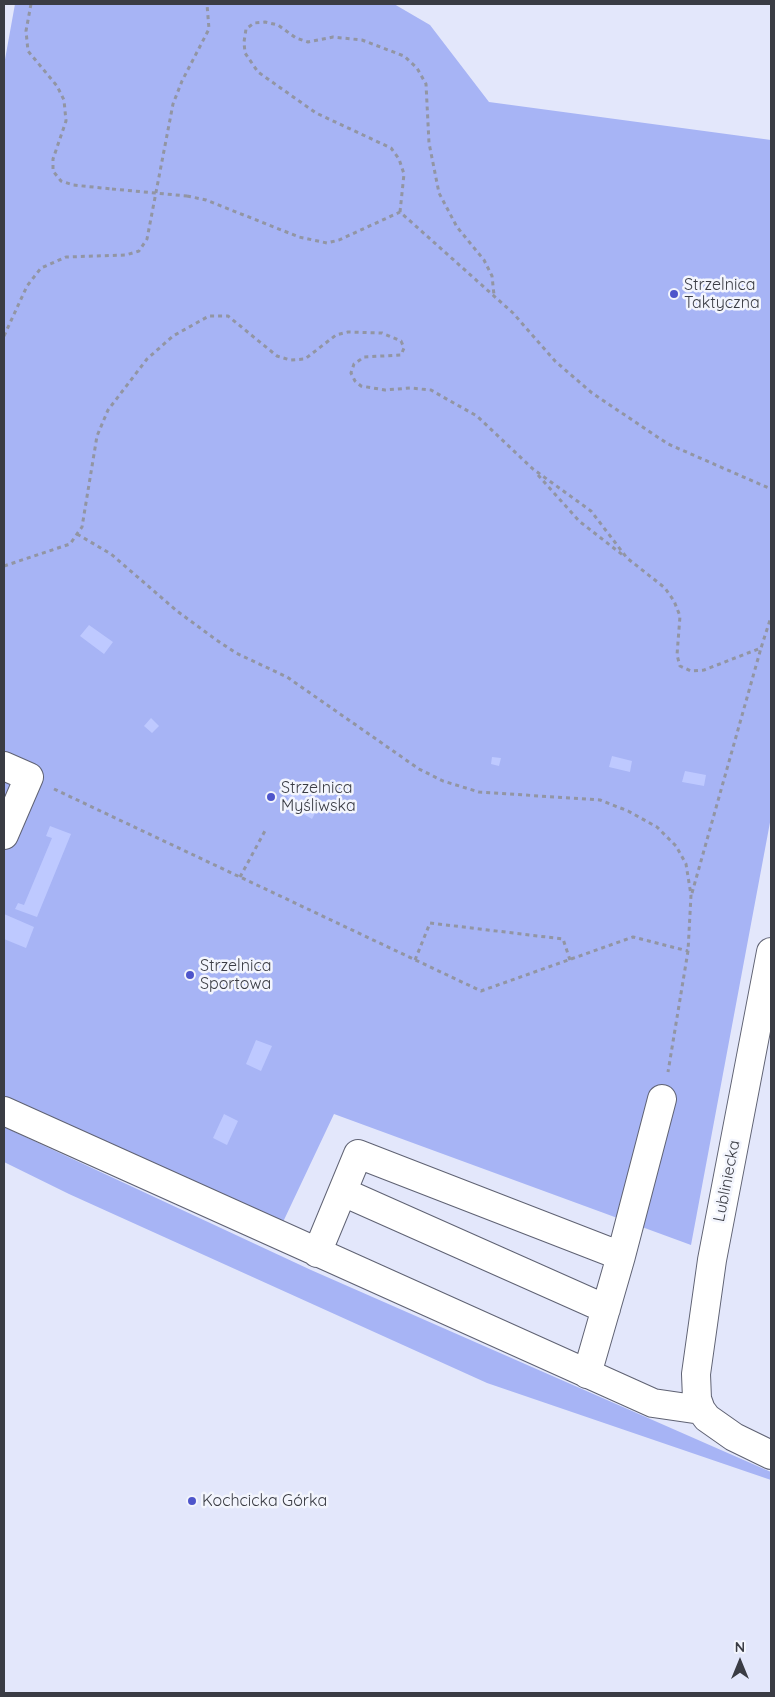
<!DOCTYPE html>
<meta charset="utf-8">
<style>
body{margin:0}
#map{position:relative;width:775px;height:1697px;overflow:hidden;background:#e3e7fb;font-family:Quicksand,sans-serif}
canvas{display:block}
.frame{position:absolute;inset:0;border:5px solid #3a3c44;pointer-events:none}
.north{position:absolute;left:715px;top:1637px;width:50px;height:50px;-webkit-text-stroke:4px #f3f5fd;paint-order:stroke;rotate:0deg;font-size:14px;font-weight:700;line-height:20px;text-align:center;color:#3a3c44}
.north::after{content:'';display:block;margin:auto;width:18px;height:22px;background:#3a3c44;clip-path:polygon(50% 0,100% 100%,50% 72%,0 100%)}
</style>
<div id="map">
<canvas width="775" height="1697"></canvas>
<div class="frame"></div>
<div class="north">N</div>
</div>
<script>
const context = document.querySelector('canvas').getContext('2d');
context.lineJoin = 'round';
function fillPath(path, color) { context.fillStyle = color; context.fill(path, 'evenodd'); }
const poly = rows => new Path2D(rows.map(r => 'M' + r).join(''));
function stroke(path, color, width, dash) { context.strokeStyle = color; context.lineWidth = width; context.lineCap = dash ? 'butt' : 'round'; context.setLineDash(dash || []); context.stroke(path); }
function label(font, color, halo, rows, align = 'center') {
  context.font = font + ' Quicksand,sans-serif'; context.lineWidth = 5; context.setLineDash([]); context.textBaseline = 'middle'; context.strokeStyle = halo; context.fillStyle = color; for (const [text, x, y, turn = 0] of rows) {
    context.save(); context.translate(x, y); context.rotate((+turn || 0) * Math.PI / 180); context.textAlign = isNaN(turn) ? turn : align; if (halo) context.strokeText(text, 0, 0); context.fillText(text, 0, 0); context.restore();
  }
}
const green = poly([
 [15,4,394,4,430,25,489,102,771,140,771,817,691,1245,334,1114,283,1222,4,1097,4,65],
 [4,1127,311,1270,771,1472,771,1480,487,1383,69,1194,4,1162]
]);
const building = poly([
 [89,625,113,642,104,654,80,636],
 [151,718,159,726,152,733,144,726],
 [612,756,632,761,630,772,609,767],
 [492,757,501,758,499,766,491,764],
 [685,771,706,775,704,786,682,782],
 [294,785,321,802,312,819,288,805,291,800,287,797],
 [50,826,71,834,37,917,15,909,18,903,24,905,52,838,46,836],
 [4,914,34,927,26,948,4,939],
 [256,1040,272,1046,261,1071,246,1064],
 [224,1114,238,1121,227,1145,213,1138]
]);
const path = poly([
 [31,4,26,31,28,51,57,86,64,100,66,121,53,159,53,171,61,181,73,185,112,189],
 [187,196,206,200,299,237,327,243,339,240,400,212,513,313,555,361,592,393,668,444,771,489],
 [400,212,404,174,399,159,391,148,316,113,258,72,245,53,244,42,246,29,254,23,265,22,278,25,296,38,308,42,333,37,362,40,404,56,417,68,426,84,429,143,439,193,457,227,484,260,492,276,494,295],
 [4,336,27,286,41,268,66,257,126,255,139,251,147,239,173,104,182,81,209,29,207,4],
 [538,475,579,521,624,556],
 [77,534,111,554,177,611,215,639,236,653,287,677,419,769,443,781,479,792,600,800,628,811,657,827,676,846,686,864,691,895,688,951,668,1072],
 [4,566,70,544,82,527,97,436,108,410,147,359,173,336,209,316,228,316,277,356,290,360,305,359,336,335,348,332,382,333,401,341,404,348,401,355,364,357,354,364,351,373,355,381,361,386,385,390,410,388,431,390,443,397,477,416,533,469,591,511,627,558,665,588,674,601,680,616,677,655,680,666,691,671,704,670,761,648,771,617],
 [54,789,481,991,633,937,688,951],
 [240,877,266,829],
 [692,893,761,648],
 [415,960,430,923,563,939,570,960]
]);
const minor = poly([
 [4,766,29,777,4,835],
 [771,952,712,1260,696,1374,697,1399,701,1410,707,1418,734,1437,771,1455],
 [4,1111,653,1403,701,1410],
 [343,1192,606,1309],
 [317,1253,358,1154,621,1256,587,1374],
 [621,1256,662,1099]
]);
const pathBridge = poly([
 [112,189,187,196]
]);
const markers = [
 [674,294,5,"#4e55cb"],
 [271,797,5,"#4e55cb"],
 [190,975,5,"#4e55cb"],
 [192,1501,5,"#4e55cb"]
];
const poiNames = [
 ["Strzelnica",684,285],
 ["Taktyczna",684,303],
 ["Strzelnica",281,788],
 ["Myśliwska",281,806],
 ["Strzelnica",200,966],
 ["Sportowa",200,984],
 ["Kochcicka Górka",202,1501]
];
const streetNames = [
 ["Lubliniecka",727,1181,-79]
];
fillPath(green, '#a7b4f5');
fillPath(building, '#bec9ff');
stroke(minor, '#5f6273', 30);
stroke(path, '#9295a3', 3, [4, 4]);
stroke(minor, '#fff', 28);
stroke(pathBridge, '#9295a3', 3, [4, 4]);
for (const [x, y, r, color] of markers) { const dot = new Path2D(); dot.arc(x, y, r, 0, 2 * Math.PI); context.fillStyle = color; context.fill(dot); stroke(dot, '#f3f5fd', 2); }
label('16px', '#3a3c44', '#f3f5fd', poiNames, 'left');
label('16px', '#3a3c44', '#f3f5fd', streetNames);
</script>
